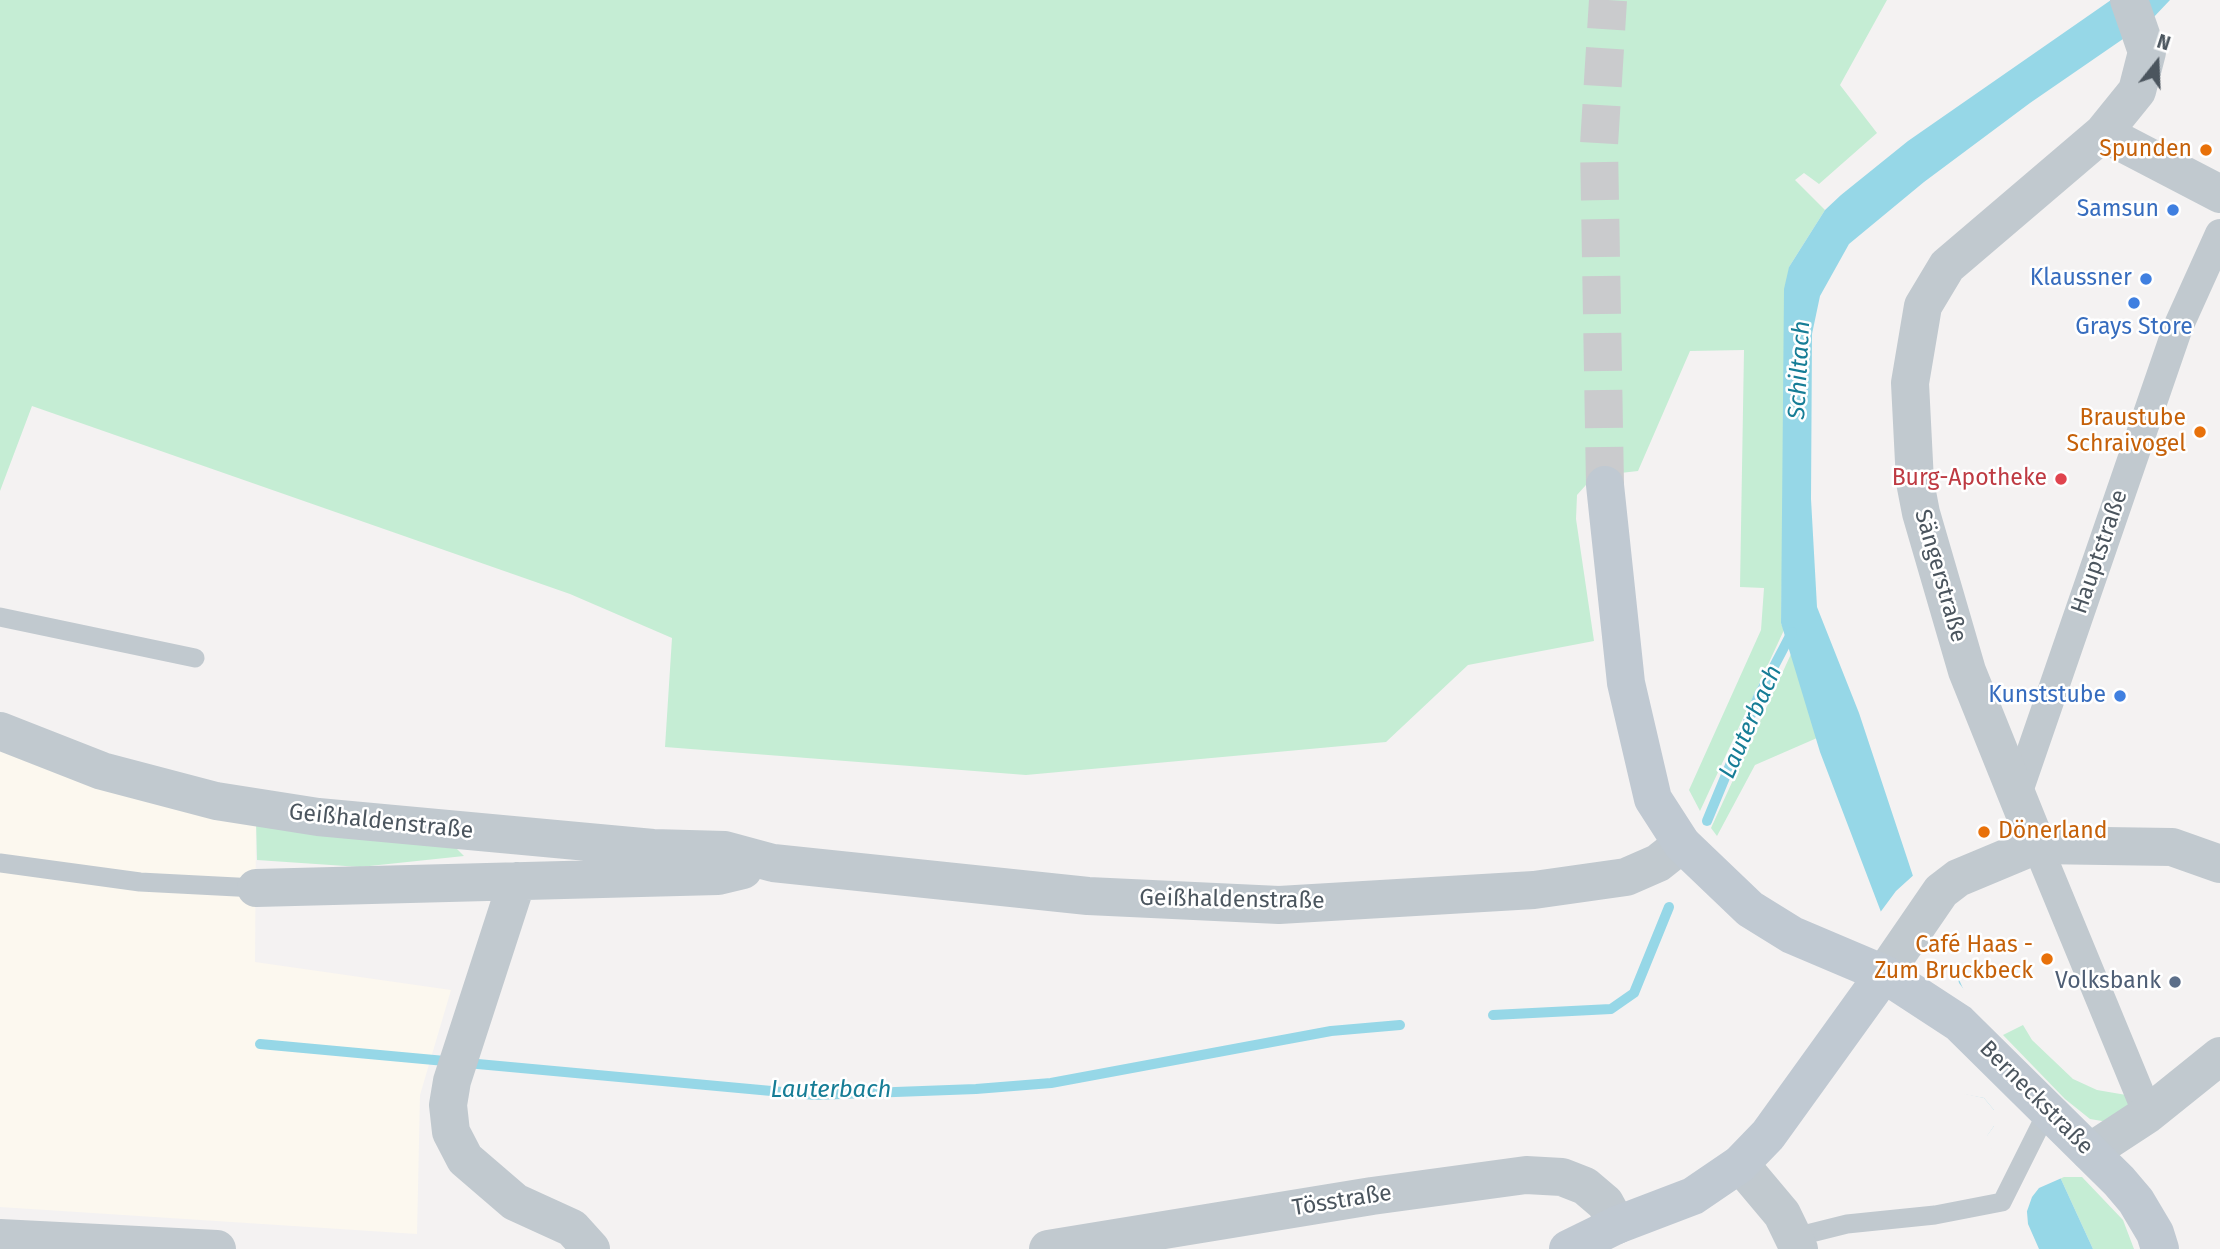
<!DOCTYPE html>
<meta charset="utf-8">
<style>
body{margin:0}
#map{position:relative;width:2220px;height:1249px;overflow:hidden;background:#f4f2f2;font-family:"Fira Sans",sans-serif}
canvas{display:block}
.north{position:absolute;left:2122px;top:28px;width:70px;height:70px;-webkit-text-stroke:5px #fff;paint-order:stroke;rotate:18deg;font-size:19px;font-weight:700;line-height:28px;text-align:center;color:#4b555e}
.north::after{content:'';display:block;margin:auto;width:24px;height:32px;background:#4b555e;clip-path:polygon(50% 0,100% 100%,50% 72%,0 100%)}
</style>
<div id="map">
<canvas width="2220" height="1249"></canvas>
<div class="north">N</div>
</div>
<script>
const context = document.querySelector('canvas').getContext('2d');
context.lineJoin = 'round';
function fillPath(path, color) { context.fillStyle = color; context.fill(path, 'evenodd'); }
const poly = rows => new Path2D(rows.map(r => 'M' + r).join(''));
function stroke(path, color, width, dash) { context.strokeStyle = color; context.lineWidth = width; context.lineCap = dash ? 'butt' : 'round'; context.setLineDash(dash || []); context.stroke(path); }
function label(font, color, halo, rows, align = 'center') {
  context.font = font + ' "Fira Sans",sans-serif'; context.lineWidth = 5; context.setLineDash([]); context.textBaseline = 'middle'; context.strokeStyle = halo; context.fillStyle = color; for (const [text, x, y, turn = 0] of rows) {
    context.save(); context.translate(x, y); context.rotate((+turn || 0) * Math.PI / 180); context.textAlign = isNaN(turn) ? turn : align; if (halo) context.strokeText(text, 0, 0); context.fillText(text, 0, 0); context.restore();
  }
}
const commercial = poly([
 [0,743,256,820,255,962,451,990,420,1095,417,1234,0,1207]
]);
const green = poly([
 [0,0,1887,0,1840,85,1877,133,1819,184,1804,173,1795,180,1825,210,1789,267,1781,623,1784,630,1700,811,1689,790,1761,630,1764,588,1740,587,1744,350,1690,351,1638,471,1594,476,1577,495,1576,519,1594,641,1468,665,1386,742,1026,775,665,747,672,638,570,594,32,406,0,491],
 [1791,654,1817,738,1755,765,1717,836,1711,828],
 [256,820,448,840,464,856,360,867,257,860],
 [2023,1025,2032,1040,2073,1079,2097,1090,2132,1096,2135,1111,2108,1122,2090,1119,2065,1099,2003,1035],
 [2060,1177,2082,1177,2123,1220,2134,1249,2093,1249]
]);
const water = poly([
 [2111,0,2170,0,2152,19,2030,103,1924,182,1849,244,1820,296,1812,334,1811,499,1817,607,1859,713,1913,876,1985,1038,2060,1177,2093,1249,2039,1249,2028,1224,2027,1212,1987,1136,1994,1126,1994,1110,1984,1098,1966,1094,1881,912,1820,752,1781,623,1784,289,1789,267,1825,210,1841,195,1908,141]
]);
const pier = poly([
 [1917,872,1954,961,1959,983,1972,1000,2064,1177,2039,1188,2032,1197,2026,1214,1986,1137,1994,1126,1994,1110,1984,1098,1963,1094,1879,914,1896,891]
]);
const stream = poly([
 [1707,821,1759,695,1792,632],
 [1493,1015,1611,1009,1634,993,1669,907],
 [260,1044,815,1095,976,1089,1051,1083,1331,1031,1400,1025]
]);
const secondaryTunnel = poly([
 [1605,485,1599,145,1608,0]
]);
const service = poly([
 [0,617,195,658],
 [0,863,140,882,256,888],
 [1795,1237,1847,1224,1935,1215,2002,1202,2048,1110]
]);
const pedestrian = poly([
 [2017,794,2178,327,2220,234],
 [2037,845,2148,1114]
]);
const minor = poly([
 [2103,133,2220,194],
 [0,731,102,771,216,801,318,817,653,848,725,850,773,863,1088,896,1279,905,1534,890,1626,877,1658,863,1682,844],
 [2037,845,1967,671,1921,513,1915,482,1910,383,1923,306,1947,266,2103,133,2137,91,2147,52,2129,0],
 [517,881,452,1081,448,1105,451,1132,465,1159,515,1202,572,1228,591,1249],
 [256,888,718,876,743,870],
 [1884,974,1941,891,1958,878,2037,845,2172,847,2220,864],
 [2090,1152,2148,1114,2220,1056],
 [1740,1164,1782,1214,1799,1249],
 [0,1238,217,1249],
 [1048,1249,1372,1196,1526,1175,1562,1177,1585,1186,1605,1203,1617,1225]
]);
const secondary = poly([
 [1605,485,1626,683,1653,799,1682,844,1750,909,1792,935,1884,974,1959,1023,2119,1181,2136,1201,2155,1233,2160,1249],
 [1568,1249,1617,1225,1693,1196,1740,1164,1768,1135,1884,974]
]);
const markers = [
 [2206,150,7,"#e8710a"],
 [2173,210,7,"#3f7fe0"],
 [2146,279,7,"#3f7fe0"],
 [2134,303,7,"#3f7fe0"],
 [2200,432,7,"#e8710a"],
 [2061,479,7,"#e0444e"],
 [2120,696,7,"#3f7fe0"],
 [1984,832,7,"#e8710a"],
 [2047,959,7,"#e8710a"],
 [2175,982,7,"#5c6f8a"]
];
const foodNames = [
 ["Spunden",2192,150],
 ["Braustube",2186,419],
 ["Schraivogel",2186,445],
 ["Dönerland",1998,832,"left"],
 ["Café Haas -",2033,946],
 ["Zum Bruckbeck",2033,972]
];
const shopNames = [
 ["Samsun",2159,210],
 ["Klaussner",2132,279],
 ["Grays Store",2134,328,"center"],
 ["Kunststube",2106,696]
];
const healthNames = [
 ["Burg-Apotheke",2047,479]
];
const streetNames = [
 ["Hauptstraße",2100,552,-71],
 ["Sängerstraße",1940,576,74],
 ["Geißhaldenstraße",381,822,6],
 ["Geißhaldenstraße",1232,900,1],
 ["Berneckstraße",2036,1098,45],
 ["Tösstraße",1342,1201,-9]
];
const serviceNames = [
 ["Volksbank",2161,982]
];
const waterNames = [
 ["Schiltach",1800,370,-87],
 ["Lauterbach",1751,722,-66],
 ["Lauterbach",831,1090]
];
fillPath(commercial, '#fcf8ef');
fillPath(green, '#c5edd4');
fillPath(water, '#96d7e7');
fillPath(pier, '#f4f2f2');
stroke(stream, '#96d7e7', 10);
stroke(secondaryTunnel, '#cacbcd', 38, [38, 19]);
stroke(service, '#c1c9cf', 19);
stroke(pedestrian, '#c1c9cf', 30);
stroke(minor, '#c1c9cf', 38);
stroke(secondary, '#c0c9d2', 38);
for (const [x, y, r, color] of markers) { const dot = new Path2D(); dot.arc(x, y, r, 0, 2 * Math.PI); context.fillStyle = color; context.fill(dot); stroke(dot, '#fff', 2.5); }
label('23px', '#c56008', '#fff', foodNames, 'right');
label('23px', '#366cbe', '#fff', shopNames, 'right');
label('23px', '#be3a42', '#fff', healthNames, 'right');
label('23px', '#4b555e', '#fff', streetNames);
label('23px', '#4e5e75', '#fff', serviceNames, 'right');
label('italic 24px', '#167d96', '#fff', waterNames);
</script>
